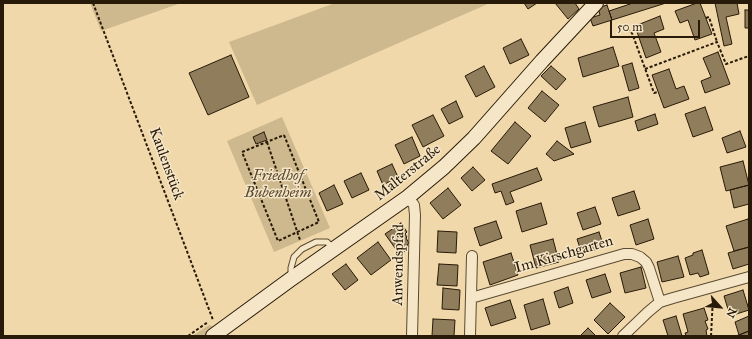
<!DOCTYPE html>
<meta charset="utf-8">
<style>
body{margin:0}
#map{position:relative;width:752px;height:339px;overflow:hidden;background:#f0d8aa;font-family:"IM FELL Great Primer",serif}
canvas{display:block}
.frame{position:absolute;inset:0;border:4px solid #281a08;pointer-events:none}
.north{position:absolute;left:700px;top:287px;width:40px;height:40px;-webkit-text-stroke:3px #f5e6c8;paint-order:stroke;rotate:117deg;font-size:11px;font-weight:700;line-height:16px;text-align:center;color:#281a08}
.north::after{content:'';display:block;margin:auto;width:14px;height:18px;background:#281a08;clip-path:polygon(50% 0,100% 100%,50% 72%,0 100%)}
.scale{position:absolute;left:610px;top:20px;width:90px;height:18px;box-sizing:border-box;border:2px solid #281a08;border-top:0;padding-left:5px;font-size:12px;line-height:14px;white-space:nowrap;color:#281a08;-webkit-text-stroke:3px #f5e6c8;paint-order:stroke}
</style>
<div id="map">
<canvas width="752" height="339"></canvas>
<div class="frame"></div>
<div class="north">N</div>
<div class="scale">50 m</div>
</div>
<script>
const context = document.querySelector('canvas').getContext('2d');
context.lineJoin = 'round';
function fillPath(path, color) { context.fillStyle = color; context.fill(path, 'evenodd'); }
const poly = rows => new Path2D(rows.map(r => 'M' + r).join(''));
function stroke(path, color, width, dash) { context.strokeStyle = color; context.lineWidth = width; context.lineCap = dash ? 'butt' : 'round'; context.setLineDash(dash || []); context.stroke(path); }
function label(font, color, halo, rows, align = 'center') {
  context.font = font + ' "IM FELL Great Primer",serif'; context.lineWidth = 3; context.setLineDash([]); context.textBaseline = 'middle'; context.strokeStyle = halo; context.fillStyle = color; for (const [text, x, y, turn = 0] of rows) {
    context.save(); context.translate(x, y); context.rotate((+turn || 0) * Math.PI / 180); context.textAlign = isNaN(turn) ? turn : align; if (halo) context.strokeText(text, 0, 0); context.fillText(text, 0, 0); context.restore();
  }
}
const green = poly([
 [90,3,181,3,101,31],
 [335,3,490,3,257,105,229,42],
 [282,117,330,228,274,252,227,141],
 [209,325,215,327,203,336,192,336]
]);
const building = poly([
 [524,3,537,3,528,9,524,3],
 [555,3,575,3,579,9,568,19,555,3],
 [633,3,666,3,612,20,609,11,633,3],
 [697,3,700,3,712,34,695,40,688,20,680,23,675,11,697,3],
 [715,3,737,3,739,14,726,17,732,44,724,46,715,3],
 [607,5,612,20,593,26,590,18,600,15,598,8,607,5],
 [745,10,749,10,749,28,745,28,745,10],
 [660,16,664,29,654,33,661,52,646,58,635,26,660,16],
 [521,39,529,55,510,64,503,48,521,39],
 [613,47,619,66,583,77,578,58,613,47],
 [718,52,730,84,705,93,701,81,711,77,703,58,718,52],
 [231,55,249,97,208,115,189,73,231,55],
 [632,63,639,88,629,91,622,66,632,63],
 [484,66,495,87,476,97,465,76,484,66],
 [551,66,566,79,556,90,541,76,551,66],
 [669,69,676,89,684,86,689,99,664,108,652,75,669,69],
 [542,91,559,105,545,122,528,108,542,91],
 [628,97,633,117,599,127,593,107,628,97],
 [456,101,463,117,449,124,441,109,456,101],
 [705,107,713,130,693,137,685,114,705,107],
 [655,114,658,124,638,131,635,121,655,114],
 [433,115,444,136,423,147,412,125,433,115],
 [515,122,531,136,508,164,491,151,515,122],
 [585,122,591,142,571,148,565,128,585,122],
 [740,131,746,147,727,153,722,138,740,131],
 [264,132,267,140,256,144,253,137,264,132],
 [412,137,420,156,404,164,395,145,412,137],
 [557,141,574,154,554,161,546,154,557,141],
 [743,161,749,185,726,191,720,167,743,161],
 [392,164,398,177,383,185,377,171,392,164],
 [473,167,485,180,472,191,461,178,473,167],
 [537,168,542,180,510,192,514,202,506,205,501,191,495,193,492,184,537,168],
 [361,173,369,190,352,198,344,181,361,173],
 [334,185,343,204,327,211,319,193,334,185],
 [749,185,749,204,734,208,730,190,749,185],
 [448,188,461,205,443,219,430,203,448,188],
 [634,191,640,209,618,216,612,198,634,191],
 [541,203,547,224,522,232,516,211,541,203],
 [595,207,601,224,583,230,577,213,595,207],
 [648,219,654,239,636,245,630,225,648,219],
 [748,219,749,224,749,247,734,251,726,226,748,219],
 [496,221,502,238,480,246,474,228,496,221],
 [401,223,407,232,405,234,407,237,406,238,409,243,407,245,408,247,406,248,408,249,400,255,385,234,401,223],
 [438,231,457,232,456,253,437,252,438,231],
 [599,232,604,247,582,254,577,239,599,232],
 [553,239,559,262,536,268,530,245,553,239],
 [378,242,391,260,371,275,357,258,378,242],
 [749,247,749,264,733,269,728,253,749,247],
 [702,250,709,274,700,277,698,273,690,275,685,258,693,255,693,253,702,250],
 [511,253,518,275,490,285,483,262,511,253],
 [678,256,684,277,662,282,657,262,678,256],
 [346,264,358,280,345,290,332,274,346,264],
 [439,264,458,265,457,286,437,285,439,264],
 [641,267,646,288,625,293,620,273,641,267],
 [605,274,611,292,592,298,586,280,605,274],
 [568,287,573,303,559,308,554,292,568,287],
 [443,288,460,290,459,310,442,309,443,288],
 [743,290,749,310,730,316,724,296,743,290],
 [543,299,550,324,531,330,524,305,543,299],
 [510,300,516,318,491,326,485,308,510,300],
 [610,303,625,317,608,334,594,320,610,303],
 [704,308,708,320,705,321,708,329,706,330,707,336,686,336,685,333,688,332,683,314,704,308],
 [676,316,682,336,668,336,663,320,676,316],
 [749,316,749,331,739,335,735,322,749,316],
 [433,319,455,320,454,336,432,336,433,319],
 [588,328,596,336,580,336,588,328],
 [749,331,749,336,735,336,739,335,749,331]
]);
const path = poly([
 [93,3,213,320],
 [706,18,709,17,717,42],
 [624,25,632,33,654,93,658,92],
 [645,69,717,42,726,64,749,56],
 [284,135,319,222,278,241,242,152,284,135],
 [267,142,300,240],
 [188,336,208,322],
 [711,336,713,297]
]);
const service = poly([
 [291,276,291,268,294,257,302,249,316,242,327,242,333,248]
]);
const minor = poly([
 [408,197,414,205,415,215,412,336],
 [471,298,624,254,632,254,640,257,646,262,649,268,660,302],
 [470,336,472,256],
 [623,336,648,312,660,302,673,298,749,277]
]);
const secondary = poly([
 [213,336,291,279,408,197,444,167,474,138,542,61,596,3]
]);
const streetNames = [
 ["Kaulenstück",166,164,70],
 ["Malterstraße",408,173,-39],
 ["Im Kirschgarten",564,255,-16],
 ["Anwendspfad",399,265,-89]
];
const parkNames = [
 ["Friedhof",278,176],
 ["Bubenheim",278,193]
];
fillPath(green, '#ceb88e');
fillPath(building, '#907d5c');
stroke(building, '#281a08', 1);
stroke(service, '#5a4a30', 7);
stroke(minor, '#5a4a30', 12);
stroke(secondary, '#281a08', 16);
stroke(path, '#281a08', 2, [3, 2]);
stroke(service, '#f5e6c8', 5);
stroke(minor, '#f5e6c8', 10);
stroke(secondary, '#f5e6c8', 14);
label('15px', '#281a08', '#f5e6c8', streetNames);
label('italic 15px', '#5a4930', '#f5e6c8', parkNames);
</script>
